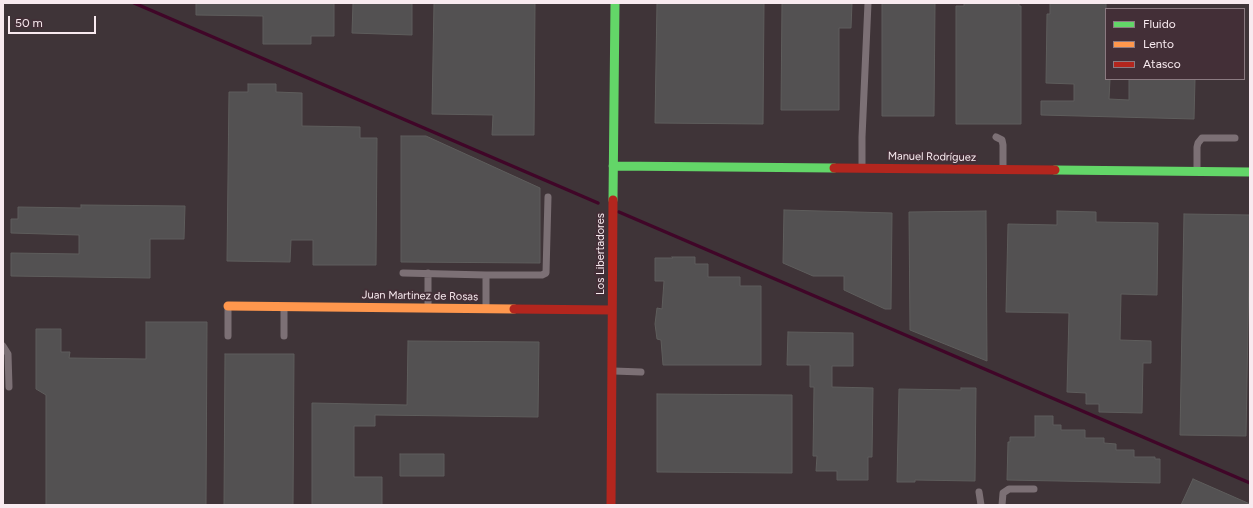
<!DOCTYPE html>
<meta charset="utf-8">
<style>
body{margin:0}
#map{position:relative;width:1253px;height:508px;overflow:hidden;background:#3f3438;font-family:Figtree,sans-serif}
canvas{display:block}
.frame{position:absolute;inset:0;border:4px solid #f8eaef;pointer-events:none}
.legend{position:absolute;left:1105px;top:8px;width:140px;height:72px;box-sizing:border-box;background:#432f37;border:1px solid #8b7a81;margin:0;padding:5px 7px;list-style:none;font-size:12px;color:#f8eaef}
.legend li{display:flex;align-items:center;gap:8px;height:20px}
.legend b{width:20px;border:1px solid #8b7a81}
.scale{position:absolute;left:8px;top:16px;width:88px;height:18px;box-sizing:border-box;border:2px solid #f8eaef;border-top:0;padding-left:5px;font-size:12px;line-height:14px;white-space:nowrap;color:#f8eaef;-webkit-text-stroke:3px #432f37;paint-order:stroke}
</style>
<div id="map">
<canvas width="1253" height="508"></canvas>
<div class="frame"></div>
<ul class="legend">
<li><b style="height:5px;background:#63d668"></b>Fluido</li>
<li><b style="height:5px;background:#ff974d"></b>Lento</li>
<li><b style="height:5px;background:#b3261e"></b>Atasco</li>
</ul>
<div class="scale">50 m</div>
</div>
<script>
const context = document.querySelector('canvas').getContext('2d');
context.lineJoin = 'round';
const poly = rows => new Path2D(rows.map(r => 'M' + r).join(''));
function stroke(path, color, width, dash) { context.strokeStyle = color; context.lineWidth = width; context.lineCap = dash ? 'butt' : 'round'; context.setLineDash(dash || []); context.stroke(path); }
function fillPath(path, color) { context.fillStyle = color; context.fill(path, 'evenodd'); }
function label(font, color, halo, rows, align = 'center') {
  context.font = font + ' Figtree,sans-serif'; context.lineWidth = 4; context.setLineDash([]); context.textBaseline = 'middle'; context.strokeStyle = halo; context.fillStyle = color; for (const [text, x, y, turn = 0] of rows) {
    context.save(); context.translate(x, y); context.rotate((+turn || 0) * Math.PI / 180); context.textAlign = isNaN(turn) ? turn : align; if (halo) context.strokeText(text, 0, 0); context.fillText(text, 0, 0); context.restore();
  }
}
const stream = poly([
 [134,3,598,203],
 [619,212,1250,483]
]);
const building = poly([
 [196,3,334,3,334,36,311,36,311,44,263,44,263,16,196,15,196,3],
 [353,3,412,3,412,35,352,33,353,3],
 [434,3,535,3,534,135,492,135,493,115,432,114,434,3],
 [657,3,764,3,763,124,655,123,657,3],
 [782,3,852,3,851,28,839,28,839,110,781,110,782,3],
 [882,3,935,3,934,116,882,116,882,3],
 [964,3,1019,3,1019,6,1021,6,1021,124,956,124,956,6,964,6,964,3],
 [1050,3,1106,3,1106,79,1110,79,1109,99,1129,100,1129,79,1195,79,1194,119,1041,115,1041,101,1074,101,1074,84,1046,83,1047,14,1050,14,1050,3],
 [248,84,276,84,276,92,302,93,302,126,360,127,360,138,377,138,376,265,313,265,313,240,291,240,290,262,227,261,229,92,248,92,248,84],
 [401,136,426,136,540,188,540,263,401,262,401,136],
 [81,205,185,206,184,239,150,239,150,278,11,276,11,253,79,254,79,235,11,233,11,219,18,219,18,207,81,208,81,205],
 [784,210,892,213,891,309,885,309,844,290,844,276,813,276,783,263,784,210],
 [986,211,987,361,910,330,909,213,909,212,986,211],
 [1057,211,1096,212,1096,222,1158,223,1157,295,1121,294,1120,340,1151,341,1151,363,1143,363,1142,413,1099,412,1099,404,1086,404,1086,393,1067,392,1069,313,1006,312,1008,224,1057,225,1057,211],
 [1184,214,1250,215,1246,436,1180,435,1184,214],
 [672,257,695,257,695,264,708,264,708,277,740,277,740,286,761,286,761,365,663,365,661,340,657,339,655,324,657,308,662,309,664,281,655,281,655,258,673,258,672,257],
 [146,322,207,322,206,505,46,505,46,395,36,389,36,329,61,329,61,352,70,352,69,358,146,359,146,322],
 [788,332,853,333,853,366,832,366,832,387,873,388,872,457,868,457,868,480,837,480,837,471,816,471,817,456,813,456,814,387,810,387,810,365,787,365,788,332],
 [408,341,539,342,538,417,375,415,375,426,354,426,354,477,382,477,382,505,312,505,312,403,407,405,408,341],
 [225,354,294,354,293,505,224,505,225,354],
 [961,388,976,388,975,481,915,480,915,482,897,482,899,389,961,390,961,388],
 [657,394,792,395,792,473,657,472,657,394],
 [1035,416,1053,416,1053,425,1061,425,1061,430,1085,430,1085,438,1104,438,1104,443,1116,444,1116,450,1134,450,1134,457,1155,457,1155,459,1160,459,1160,483,1007,480,1008,442,1010,442,1010,437,1035,437,1035,416],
 [400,454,444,454,444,476,400,476,400,454],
 [1193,479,1250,504,1250,505,1181,505,1193,479]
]);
const lane = poly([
 [996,137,1002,140,1003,145,1003,169],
 [862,168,862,137,868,3],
 [1197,171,1197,147,1198,143,1202,138,1235,138],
 [403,273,486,275,542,275,546,273,548,197],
 [428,273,428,307],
 [228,306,228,336],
 [486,309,486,275],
 [284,336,284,307],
 [3,346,8,354,9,387],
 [614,371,641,372],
 [979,492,981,505],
 [1002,505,1003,493,1009,489,1034,489]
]);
const fast = poly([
 [613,166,834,168],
 [1055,170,1250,172],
 [613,200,615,3]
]);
const slow = poly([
 [228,306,514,309]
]);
const jam = poly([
 [834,168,1055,170],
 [514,309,612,310],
 [611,505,613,200]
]);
const streetNames = [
 ["Manuel Rodríguez",932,157,1],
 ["Los Libertadores",601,254,-90],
 ["Juan Martinez de Rosas",420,296,1]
];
stroke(stream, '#400628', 3.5);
fillPath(building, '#535152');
stroke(building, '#5e5d5c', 1);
stroke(lane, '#7c7075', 7);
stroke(fast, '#63d668', 9);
stroke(slow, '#ff974d', 9);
stroke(jam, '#b3261e', 9);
label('11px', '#f8eaef', '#432f37', streetNames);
</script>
